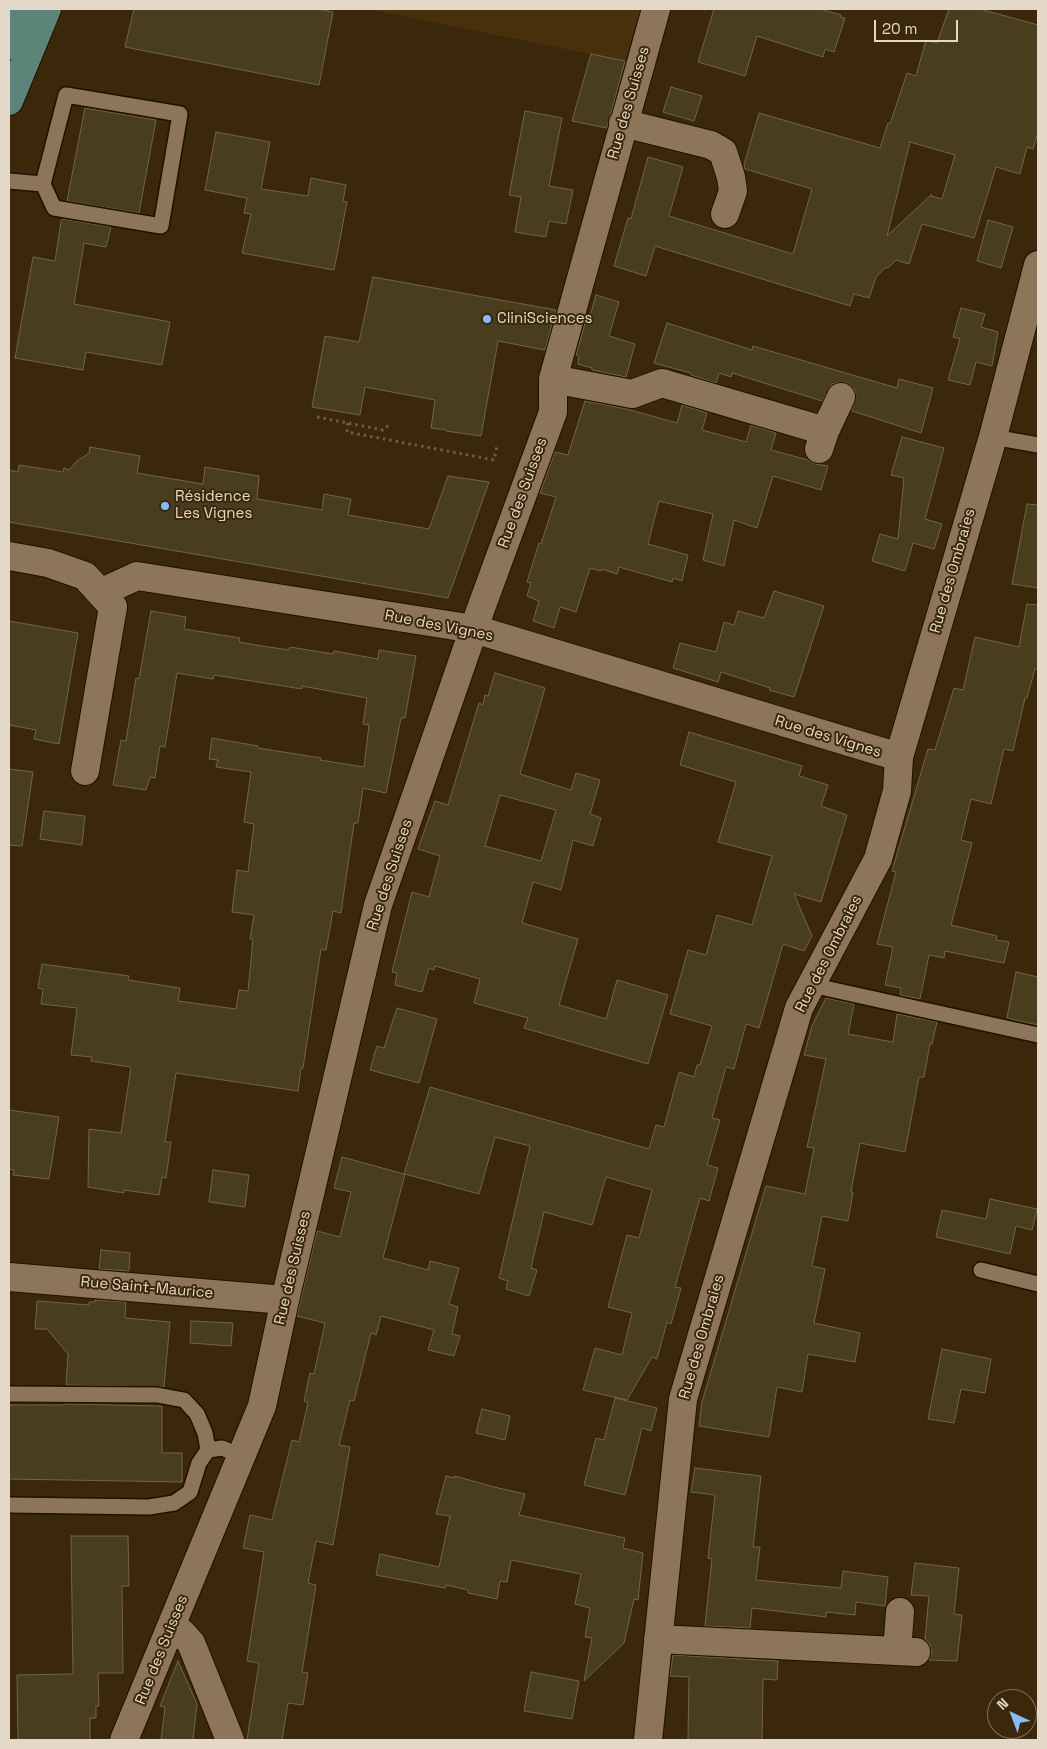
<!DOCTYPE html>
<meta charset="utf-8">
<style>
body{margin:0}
#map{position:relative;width:1047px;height:1749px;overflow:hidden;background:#3b280b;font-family:"Space Grotesk",sans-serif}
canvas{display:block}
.frame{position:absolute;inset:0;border:10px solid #e4d8c8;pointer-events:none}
.north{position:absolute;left:987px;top:1689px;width:50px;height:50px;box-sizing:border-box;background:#3b280b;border:1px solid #7f6e57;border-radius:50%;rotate:317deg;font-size:14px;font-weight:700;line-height:20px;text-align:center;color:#e4d8c8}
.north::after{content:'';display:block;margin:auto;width:18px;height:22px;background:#85bbfb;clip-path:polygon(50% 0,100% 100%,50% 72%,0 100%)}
.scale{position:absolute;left:874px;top:20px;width:84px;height:22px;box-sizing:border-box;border:2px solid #e4d8c8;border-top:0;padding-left:6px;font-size:15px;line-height:18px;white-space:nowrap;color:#e4d8c8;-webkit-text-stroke:4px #3b280b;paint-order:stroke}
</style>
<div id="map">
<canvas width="1047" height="1749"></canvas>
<div class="frame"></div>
<div class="north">N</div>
<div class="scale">20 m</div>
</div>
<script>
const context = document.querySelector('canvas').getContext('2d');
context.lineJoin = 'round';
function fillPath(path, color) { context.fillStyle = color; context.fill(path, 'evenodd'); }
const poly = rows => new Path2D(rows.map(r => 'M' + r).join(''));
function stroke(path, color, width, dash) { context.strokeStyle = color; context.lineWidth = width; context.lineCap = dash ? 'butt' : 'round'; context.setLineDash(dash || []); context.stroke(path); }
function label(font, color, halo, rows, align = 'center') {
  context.font = font + ' "Space Grotesk",sans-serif'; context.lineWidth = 4; context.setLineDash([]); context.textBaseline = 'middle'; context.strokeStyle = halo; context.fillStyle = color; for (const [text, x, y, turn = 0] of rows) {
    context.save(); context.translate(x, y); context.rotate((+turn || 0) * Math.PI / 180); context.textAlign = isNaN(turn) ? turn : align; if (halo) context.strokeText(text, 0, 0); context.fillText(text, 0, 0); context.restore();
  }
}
const built = poly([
 [368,9,641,9,625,61]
]);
const building = poly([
 [134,9,317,9,333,12,319,85,125,47,134,9],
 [714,9,820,9,841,15,840,17,845,18,834,52,825,49,823,57,757,36,745,76,698,62,714,9],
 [949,9,980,9,1038,25,1038,132,1033,149,1027,147,1020,174,996,167,974,238,922,224,909,264,896,260,889,267,885,268,876,277,869,298,854,294,850,306,655,246,646,276,614,266,628,218,631,219,648,157,683,167,669,216,793,254,812,189,745,169,744,165,759,113,880,148,888,123,890,124,907,73,916,76,926,40,937,43,949,9],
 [910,142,955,155,942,199,931,196,932,194,887,236,910,142],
 [591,54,625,61,607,128,572,121,591,54],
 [671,87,702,96,694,121,663,112,671,87],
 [85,108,156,120,139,213,67,201,85,108],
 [525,111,562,118,549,186,573,190,566,224,549,221,546,237,515,232,521,197,509,195,525,111],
 [216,132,270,142,261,189,308,196,311,178,346,185,343,201,347,202,334,270,242,253,251,214,244,213,247,198,205,190,216,132],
 [63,219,111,227,106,247,84,243,74,304,170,322,162,365,86,352,83,370,15,358,33,257,55,261,61,221,63,219],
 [988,220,1013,227,1001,268,977,261,988,220],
 [373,277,556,310,545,350,498,341,481,436,446,431,446,430,431,428,435,400,365,387,360,415,312,407,325,336,359,342,373,277],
 [596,295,619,302,609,336,635,344,626,377,592,370,592,368,578,364,579,356,576,355,587,316,590,316,596,295],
 [961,308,985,314,981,327,998,332,992,366,976,362,970,385,948,380,960,339,953,337,961,308],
 [667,323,752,350,753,346,897,388,899,379,933,388,921,433,852,411,856,395,854,388,847,383,839,382,832,384,822,401,732,373,731,377,719,373,716,383,691,375,691,373,654,363,667,323],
 [585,401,627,409,677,423,682,405,707,413,702,430,746,442,751,425,776,433,771,450,808,460,815,464,828,466,821,490,773,476,757,528,734,520,724,566,703,560,713,514,659,501,648,544,688,555,682,581,673,578,672,582,619,567,617,574,602,569,601,571,590,568,576,612,560,607,554,628,533,621,539,601,527,596,531,583,527,582,539,543,541,544,556,497,540,493,555,452,568,455,585,401],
 [902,437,944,448,925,519,942,524,934,549,913,543,905,571,872,561,880,534,898,539,904,478,891,475,902,437],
 [90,447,140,456,137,473,203,484,205,467,259,476,257,499,322,510,324,494,351,499,348,515,429,529,448,476,489,482,448,598,9,522,9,470,18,472,19,465,63,472,64,468,69,470,77,461,89,453,90,447],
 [1027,504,1038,505,1038,588,1012,584,1027,504],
 [774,591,824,606,794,697,769,690,770,688,721,672,718,682,673,668,680,643,716,652,724,622,734,625,738,611,764,618,774,591],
 [1027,604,1038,605,1038,669,1035,669,1027,698,1025,698,1013,751,1004,749,991,804,971,799,961,840,972,843,951,925,997,936,996,940,1009,942,1004,963,945,951,944,958,929,955,920,999,900,995,901,988,885,985,893,947,877,944,896,872,892,871,928,749,935,750,954,688,963,690,975,637,1019,647,1027,604],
 [151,611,186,617,184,629,240,638,239,642,262,646,289,650,290,647,333,654,334,651,378,659,379,650,416,656,405,718,401,718,386,793,363,788,358,823,354,823,341,913,333,911,326,950,321,949,303,1068,301,1068,298,1091,176,1073,165,1142,171,1142,166,1178,162,1177,159,1195,124,1190,124,1193,88,1187,89,1129,121,1133,131,1067,91,1061,92,1057,71,1055,77,1008,41,1004,43,989,38,988,42,964,129,976,128,980,180,988,178,1001,236,1009,239,990,248,991,253,939,250,939,254,915,232,912,237,870,248,872,254,824,244,822,251,772,216,767,218,760,209,759,212,738,258,746,258,748,321,758,320,760,364,767,369,725,363,724,367,698,302,686,302,689,214,675,213,679,177,673,165,747,160,746,155,778,150,777,146,790,113,785,121,740,126,741,136,678,139,679,151,611],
 [9,621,78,633,59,744,34,739,36,730,9,725,9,621],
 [495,673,545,688,520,774,571,790,576,773,600,780,590,814,601,818,593,846,573,840,561,890,533,882,522,923,578,939,559,1005,606,1019,617,980,668,995,648,1064,524,1028,528,1018,474,1003,480,979,435,966,434,970,429,968,422,992,395,985,397,973,392,972,412,892,429,897,440,856,418,849,435,801,448,805,479,703,483,705,485,695,488,696,495,673],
 [500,795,556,810,541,861,485,846,500,795],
 [689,732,802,766,799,776,828,785,821,806,847,815,821,902,794,894,812,936,804,951,783,944,759,1028,746,1024,734,1069,726,1067,712,1118,720,1120,707,1165,718,1168,709,1201,700,1198,675,1287,681,1288,671,1324,667,1322,657,1359,652,1357,627,1400,583,1390,595,1348,622,1355,632,1313,608,1307,627,1235,639,1238,652,1190,606,1177,592,1225,544,1212,531,1268,537,1270,529,1296,506,1289,508,1281,499,1278,530,1146,495,1137,479,1194,405,1174,383,1258,428,1270,430,1261,459,1268,449,1304,458,1307,452,1334,460,1336,454,1356,428,1350,434,1330,381,1316,376,1335,371,1333,354,1401,350,1400,339,1445,350,1447,333,1545,316,1541,308,1583,316,1585,302,1672,308,1673,303,1705,288,1703,282,1740,247,1740,259,1663,247,1661,264,1552,243,1548,250,1515,272,1520,292,1440,299,1442,308,1403,304,1401,310,1373,314,1374,325,1323,297,1316,317,1231,340,1237,351,1192,334,1188,342,1157,404,1174,430,1087,649,1149,656,1125,664,1127,679,1072,694,1077,697,1065,700,1065,712,1026,670,1014,688,950,706,955,717,915,752,925,772,856,718,842,736,782,680,765,689,732],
 [9,769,33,772,22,846,9,845,9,769],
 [44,811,85,816,82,845,40,839,44,811],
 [1016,972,1038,977,1038,1025,1007,1018,1016,972],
 [826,998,854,1004,848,1034,893,1042,897,1014,937,1022,932,1044,930,1044,924,1077,919,1077,905,1152,860,1143,851,1192,853,1192,848,1221,822,1216,812,1266,825,1269,814,1323,860,1333,855,1362,808,1354,802,1392,777,1387,769,1437,699,1426,702,1402,766,1186,805,1194,814,1148,807,1147,826,1059,804,1055,812,1026,826,998],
 [397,1008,437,1019,419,1083,370,1070,377,1046,384,1048,397,1008],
 [9,1110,59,1117,49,1179,13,1175,14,1170,9,1169,9,1110],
 [213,1170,249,1175,245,1207,209,1202,213,1170],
 [990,1199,1037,1209,1032,1230,1016,1226,1010,1254,936,1237,942,1210,986,1219,990,1199],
 [101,1250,130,1253,129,1271,99,1269,101,1250],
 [95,1300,126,1302,125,1318,170,1322,164,1387,66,1385,68,1354,47,1329,35,1329,37,1301,89,1305,89,1302,95,1302,95,1300],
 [191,1321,233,1323,231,1346,190,1343,191,1321],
 [942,1349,991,1359,985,1393,961,1389,954,1423,928,1419,942,1349],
 [615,1398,657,1408,651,1431,642,1428,625,1495,584,1485,596,1438,604,1440,615,1398],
 [64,1404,162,1406,162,1453,182,1453,182,1482,9,1479,9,1405,64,1405,64,1404],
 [482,1409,510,1416,505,1440,476,1433,482,1409],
 [695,1468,761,1476,753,1547,760,1547,756,1580,841,1588,843,1571,888,1577,885,1606,856,1602,855,1615,826,1612,826,1617,752,1608,750,1628,705,1626,712,1559,708,1558,715,1495,691,1492,695,1468],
 [446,1476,455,1478,455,1476,494,1487,525,1494,519,1515,625,1538,623,1548,643,1553,638,1600,634,1599,624,1643,584,1681,592,1638,585,1637,590,1608,575,1604,581,1574,511,1560,507,1582,500,1581,497,1599,468,1593,468,1590,446,1585,445,1588,376,1575,380,1554,439,1567,450,1516,436,1514,446,1476],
 [71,1536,128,1536,129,1586,122,1586,123,1673,98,1673,99,1706,96,1706,96,1718,90,1718,90,1740,18,1740,17,1675,73,1674,71,1536],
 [915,1563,959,1568,954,1614,962,1615,957,1661,929,1660,932,1652,930,1645,925,1639,929,1596,911,1595,915,1563],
 [673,1655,778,1661,777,1680,763,1679,762,1740,688,1740,689,1677,670,1676,673,1655],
 [178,1661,197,1704,193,1740,161,1740,165,1707,160,1706,178,1661],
 [531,1672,579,1681,572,1719,524,1711,531,1672]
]);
const path = poly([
 [317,417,383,430,389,425],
 [348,423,347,432,494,460,497,446]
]);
const lane = poly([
 [66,95,180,114,161,226,54,208,43,184,66,95],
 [9,181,43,184],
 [993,437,1038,445],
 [811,985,1038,1035],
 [981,1270,1038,1284],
 [9,1394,157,1395,184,1400,197,1414,205,1433,208,1450],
 [9,1505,149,1507,174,1503,190,1492,199,1463,208,1450,222,1448,242,1456]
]);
const street = poly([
 [623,123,711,145,723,152,731,177,733,191,725,214],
 [553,379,632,394,662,383,825,431,819,449],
 [825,431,841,397],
 [9,556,48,563,85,576,113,607,85,771],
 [100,593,137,576,474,629,899,757],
 [9,1277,285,1300],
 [172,1628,182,1633,191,1643,230,1740],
 [658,1639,916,1652],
 [897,1651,900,1612],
 [124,1740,262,1406,285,1300,378,905,480,611,553,412,553,379,656,9],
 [648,1740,683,1399,799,1008,878,859,897,791,899,757,993,437,1038,265]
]);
const primary = poly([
 [9,45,22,9],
 [9,101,47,9]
]);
const markers = [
 [487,319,5,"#85bbfb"],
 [165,506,5,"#85bbfb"]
];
const streetNames = [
 ["Rue des Suisses",629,103,-74],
 ["Rue des Suisses",523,493,-70],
 ["Rue des Ombraies",953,571,-74],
 ["Rue des Vignes",439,626,11],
 ["Rue des Vignes",828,737,17],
 ["Rue des Suisses",390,875,-72],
 ["Rue des Ombraies",829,954,-63],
 ["Rue des Suisses",293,1268,-77],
 ["Rue Saint-Maurice",147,1288,5],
 ["Rue des Ombraies",702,1337,-74],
 ["Rue des Suisses",162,1650,-68]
];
const poiNames = [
 ["CliniSciences",497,319],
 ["Résidence",175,497],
 ["Les Vignes",175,514]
];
fillPath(built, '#48300c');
fillPath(building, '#483e1d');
stroke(building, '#706644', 1);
stroke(lane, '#1f1100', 18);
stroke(street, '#1f1100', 30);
stroke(primary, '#1f1100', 30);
stroke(path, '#6e5d44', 3, [2.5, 4]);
stroke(lane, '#8c7558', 15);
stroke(street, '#8c7558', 28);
stroke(primary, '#5a8578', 28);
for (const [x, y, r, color] of markers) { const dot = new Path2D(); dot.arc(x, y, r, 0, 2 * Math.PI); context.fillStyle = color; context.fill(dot); stroke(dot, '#3b280b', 2); }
label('15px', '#e4d8c8', '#3b280b', streetNames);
label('15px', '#e4d8c8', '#3b280b', poiNames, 'left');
</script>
